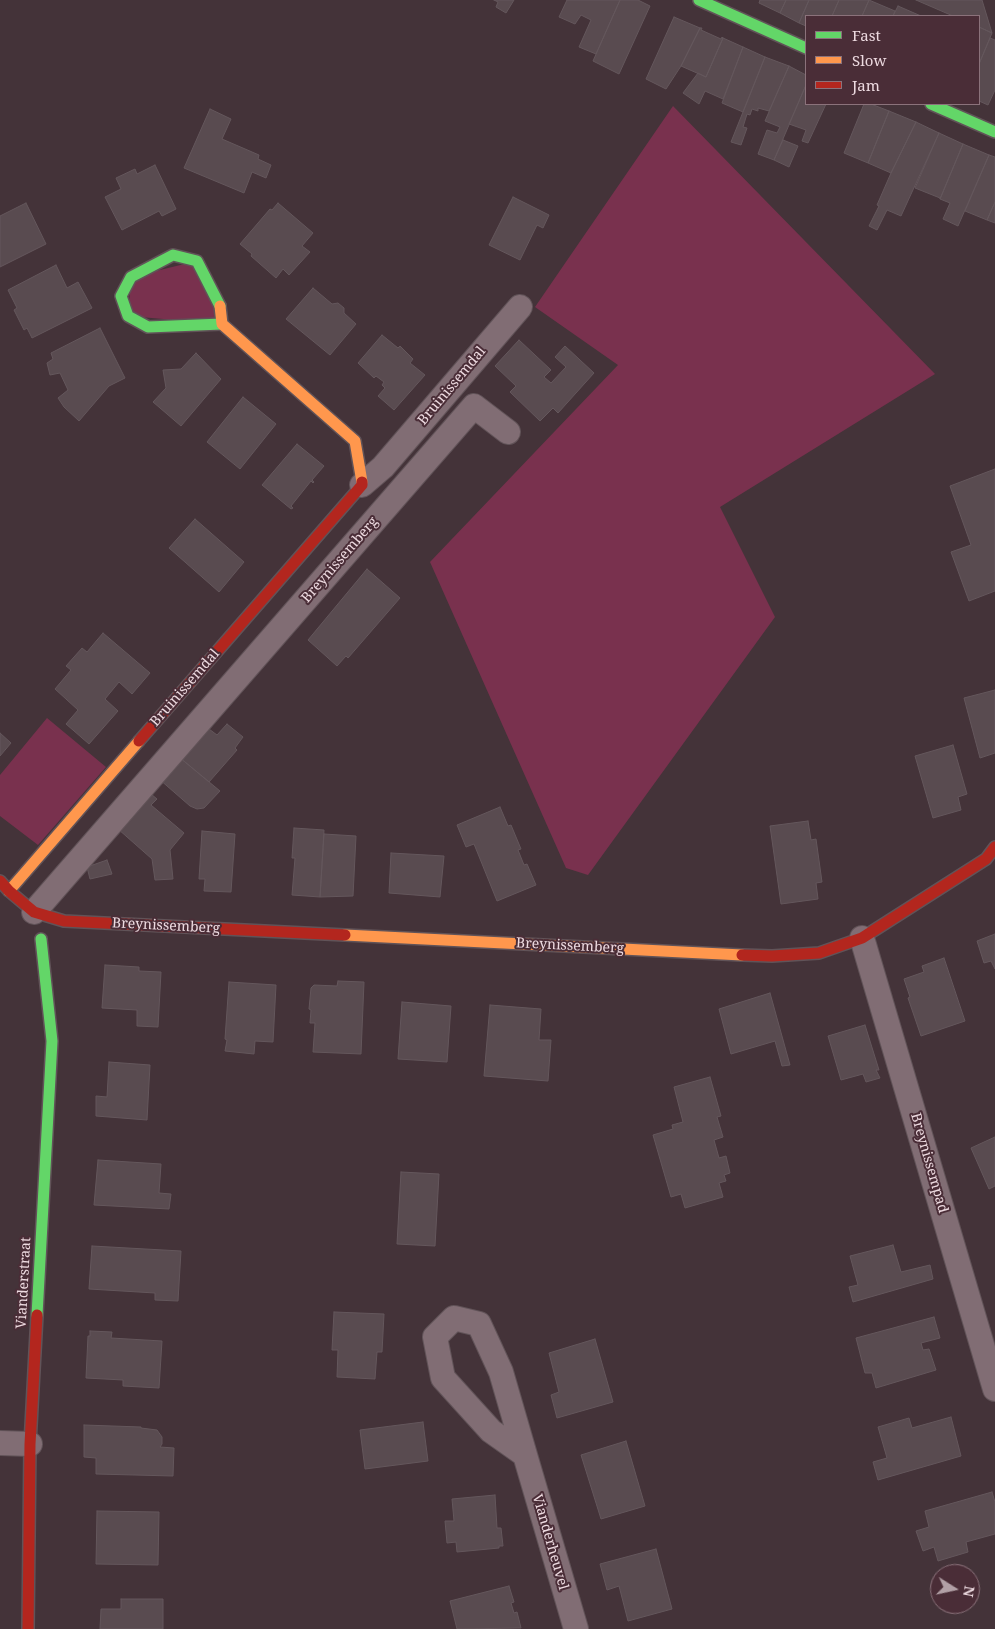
<!DOCTYPE html>
<style>
body{margin:0}
#map{position:relative;width:995px;height:1629px;overflow:hidden;background:#443339;font-family:"Noto Serif",serif}
canvas{display:block}
.legend{position:absolute;left:805px;top:15px;width:175px;height:90px;box-sizing:border-box;background:#4a2d37;border:1px solid #8b727b;margin:0;padding:6px 9px;list-style:none;font-size:15px;color:#eddae0}
.legend li{display:flex;align-items:center;gap:10px;height:25px}
.legend b{width:25px;border:1px solid #8b727b}
.north{position:absolute;left:930px;top:1564px;width:50px;height:50px;box-sizing:border-box;background:#4a2d37;border:1px solid #8b727b;border-radius:50%;rotate:100deg;font-size:14px;font-weight:700;line-height:20px;text-align:center;color:#eddae0}
.north::after{content:'';display:block;margin:auto;width:18px;height:22px;background:#b2a0a6;clip-path:polygon(50% 0,100% 100%,50% 72%,0 100%)}
</style>
<div id="map">
<canvas width="995" height="1629"></canvas>
<ul class="legend">
<li><b style="height:6px;background:#63d668"></b>Fast</li>
<li><b style="height:6px;background:#ff974d"></b>Slow</li>
<li><b style="height:6px;background:#b3261e"></b>Jam</li>
</ul>
<div class="north">N</div>
</div>
<script>
const context = document.querySelector('canvas').getContext('2d');
context.lineJoin = 'round';
function fillPath(path, color) { context.fillStyle = color; context.fill(path, 'evenodd'); }
const poly = rows => new Path2D(rows.map(r => 'M' + r).join(''));
function stroke(path, color, width, dash) { context.strokeStyle = color; context.lineWidth = width; context.lineCap = dash ? 'butt' : 'round'; context.setLineDash(dash || []); context.stroke(path); }
function label(font, color, halo, rows, align = 'center') {
  context.font = font + ' "Noto Serif",serif'; context.lineWidth = 4; context.setLineDash([]); context.textBaseline = 'middle'; context.strokeStyle = halo; context.fillStyle = color; for (const [text, x, y, turn = 0] of rows) {
    context.save(); context.translate(x, y); context.rotate((+turn || 0) * Math.PI / 180); context.textAlign = isNaN(turn) ? turn : align; if (halo) context.strokeText(text, 0, 0); context.fillText(text, 0, 0); context.restore();
  }
}
const green = poly([
 [673,106,935,374,720,507,775,617,588,875,566,868,430,562,618,365,535,307],
 [197,261,222,324,128,316,131,277],
 [47,718,106,767,38,845,0,816,0,775]
]);
const building = poly([
 [494,0,514,0,506,13,496,7,498,2,494,0],
 [567,0,620,0,596,54,579,47,591,20,581,15,575,24,559,17,567,0],
 [620,0,638,0,650,6,619,74,593,61,620,0],
 [760,0,786,0,780,13,759,3,760,0],
 [786,0,809,0,799,23,780,13,786,0],
 [809,0,839,0,832,16,806,16,806,26,799,23,809,0],
 [839,0,869,0,862,16,832,16,839,0],
 [869,0,895,11,893,16,862,16,869,0],
 [916,0,982,0,992,33,979,27,979,16,953,16,916,0],
 [898,6,921,16,893,16,898,6],
 [674,17,700,28,681,66,666,89,646,79,674,17],
 [979,27,992,33,979,64,979,27],
 [700,28,702,28,701,30,721,39,722,37,723,38,706,77,681,66,700,28],
 [723,38,743,47,723,99,705,91,699,104,683,93,698,73,706,77,723,38],
 [990,38,995,40,995,90,988,105,979,101,979,64,990,38],
 [743,47,765,57,743,112,722,103,743,47],
 [765,57,789,66,769,111,758,108,758,111,752,109,750,115,747,114,743,127,747,128,741,145,731,142,765,57],
 [789,66,806,75,806,85,774,160,758,154,767,130,777,133,780,127,765,121,789,66],
 [806,85,806,104,826,104,808,143,802,141,806,130,789,124,806,85],
 [864,104,871,104,889,111,868,163,844,153,864,104],
 [210,109,231,119,222,139,259,155,258,159,271,165,266,178,252,172,244,193,184,168,210,109],
 [889,111,916,122,891,173,868,163,889,111],
 [916,122,939,133,901,216,887,210,877,230,869,226,879,206,877,205,891,173,916,122],
 [939,133,963,144,940,199,940,198,915,188,939,133],
 [783,140,798,146,789,167,774,160,783,140],
 [963,144,989,155,958,226,943,219,950,203,940,199,963,144],
 [989,155,995,157,995,202,987,220,965,211,989,155],
 [155,165,176,209,162,216,159,211,122,230,105,197,121,189,116,178,135,169,137,174,155,165],
 [513,197,549,215,543,228,537,225,520,260,489,245,513,197],
 [995,202,995,223,987,220,995,202],
 [26,203,46,244,0,267,0,216,26,203],
 [278,203,313,233,302,246,310,252,289,275,283,269,276,278,251,256,252,254,240,244,270,209,272,210,278,203],
 [56,265,67,288,78,282,92,308,32,338,27,328,24,330,14,310,17,308,8,290,56,265],
 [313,288,332,304,338,303,344,308,344,313,356,324,330,355,286,319,313,288],
 [100,328,125,378,109,386,79,421,64,407,58,398,68,390,60,373,50,375,47,363,53,359,51,353,100,328],
 [382,335,398,348,400,346,413,359,410,363,425,375,394,410,378,396,385,388,382,385,384,382,376,376,374,378,358,363,382,335],
 [519,340,551,370,544,377,551,383,566,367,555,357,565,346,594,373,558,413,553,408,540,421,510,392,516,386,495,366,519,340],
 [196,353,221,379,181,426,153,402,166,388,163,370,181,369,196,353],
 [243,397,276,424,240,469,207,442,243,397],
 [297,444,324,466,312,480,314,482,313,483,311,481,291,506,293,508,291,509,262,485,297,444],
 [995,469,995,591,969,601,951,552,971,545,950,486,995,469],
 [195,519,244,562,219,592,169,548,195,519],
 [367,569,400,598,348,658,346,656,337,666,308,640,367,569],
 [103,633,150,673,132,694,119,682,105,699,118,711,89,744,66,724,78,710,55,689,71,670,66,666,82,648,87,652,103,633],
 [995,690,995,753,980,758,964,698,995,690],
 [227,724,243,737,235,748,237,750,209,782,179,757,205,726,217,735,227,724],
 [0,733,11,743,0,756,0,733],
 [953,745,967,794,958,797,961,810,933,818,915,756,953,745],
 [179,757,220,791,204,808,197,809,190,806,159,779,179,757],
 [151,794,157,799,151,805,184,833,170,850,173,879,155,880,152,859,118,829,151,794],
 [500,807,508,826,511,825,521,849,518,850,524,865,527,864,536,885,497,901,474,844,466,847,457,825,500,807],
 [808,821,811,840,816,839,822,882,816,883,818,899,781,904,770,826,808,821],
 [294,828,324,830,320,897,292,895,295,858,292,858,294,828],
 [202,831,235,834,231,892,204,891,205,879,199,879,202,831],
 [324,834,356,836,353,896,320,897,324,834],
 [391,853,444,856,440,897,389,893,391,853],
 [107,860,112,874,90,879,87,867,107,860],
 [995,934,995,969,991,961,984,963,977,941,995,934],
 [944,958,965,1021,921,1036,908,998,910,997,904,979,924,972,922,966,944,958],
 [105,965,139,967,139,971,161,972,158,1027,137,1026,137,1010,102,1008,105,965],
 [338,981,364,982,361,1054,313,1052,315,1023,310,1023,311,1010,309,1009,311,988,314,985,337,986,338,981],
 [229,982,276,985,273,1042,255,1041,254,1054,225,1051,227,1040,225,1039,229,982],
 [770,993,790,1065,782,1066,775,1041,731,1054,719,1009,770,993],
 [402,1002,451,1006,447,1062,398,1059,402,1002],
 [490,1005,541,1009,539,1040,551,1040,548,1081,484,1076,490,1005],
 [865,1025,879,1070,876,1070,880,1078,866,1082,863,1074,841,1080,828,1036,865,1025],
 [109,1062,150,1065,147,1120,96,1116,96,1096,107,1097,109,1062],
 [710,1077,721,1116,717,1117,723,1137,714,1140,719,1158,726,1156,730,1173,724,1175,726,1181,719,1183,723,1197,685,1208,681,1194,671,1197,653,1135,673,1129,672,1125,683,1122,674,1087,710,1077],
 [995,1137,995,1186,989,1189,971,1148,995,1137],
 [98,1160,161,1164,159,1193,171,1194,169,1209,94,1205,98,1160],
 [401,1172,439,1174,435,1246,397,1244,401,1172],
 [893,1245,901,1272,930,1265,933,1279,853,1302,849,1287,858,1285,850,1256,893,1245],
 [92,1246,181,1251,178,1301,155,1300,155,1293,89,1289,92,1246],
 [334,1312,384,1314,382,1352,377,1352,375,1379,337,1377,338,1350,332,1350,334,1312],
 [934,1317,940,1338,921,1343,923,1350,929,1349,936,1370,876,1388,872,1373,865,1373,856,1338,934,1317],
 [90,1331,112,1332,111,1338,162,1341,159,1388,123,1386,123,1380,86,1378,88,1336,90,1336,90,1331],
 [595,1339,613,1402,557,1418,551,1395,559,1392,549,1353,595,1339],
 [951,1417,961,1456,878,1480,873,1462,887,1458,878,1427,909,1418,912,1428,951,1417],
 [423,1422,428,1461,365,1469,360,1430,423,1422],
 [84,1425,141,1427,141,1428,157,1430,162,1437,162,1444,160,1447,174,1448,173,1476,96,1474,96,1458,84,1457,84,1425],
 [626,1441,645,1506,601,1519,581,1455,626,1441],
 [992,1492,995,1502,995,1534,966,1542,968,1552,938,1561,934,1547,923,1551,916,1531,929,1527,925,1511,992,1492],
 [495,1495,497,1528,501,1528,503,1546,499,1546,499,1548,457,1552,456,1542,447,1543,445,1521,454,1521,452,1499,495,1495],
 [97,1511,159,1512,158,1565,96,1564,97,1511],
 [656,1549,672,1609,628,1621,619,1586,607,1590,600,1564,656,1549],
 [509,1586,514,1602,511,1603,514,1613,517,1612,521,1628,457,1629,450,1601,509,1586],
 [121,1599,163,1599,163,1629,100,1629,101,1609,121,1609,121,1599]
]);
const street = poly([
 [362,485,383,467,520,307],
 [34,912,474,406,508,432],
 [862,938,995,1389],
 [0,1443,30,1444],
 [525,1455,491,1431,443,1378,435,1337,454,1318,479,1324,501,1372,525,1455,576,1629]
]);
const fast = poly([
 [699,0,806,48],
 [931,104,995,132],
 [220,306,197,261,173,255,131,277,121,296,128,316,148,327,222,324],
 [37,1315,52,1041,41,939]
]);
const slow = poly([
 [220,306,222,324,355,441,362,482],
 [9,891,139,741],
 [345,935,742,955]
]);
const jam = poly([
 [139,741,362,485,362,482],
 [0,881,9,891,34,912,64,921,345,935],
 [742,955,772,956,819,953,862,938,986,859,995,847],
 [28,1629,30,1444,37,1315]
]);
const streetNames = [
 ["Bruinissemdal",452,386,-50],
 ["Breynissemberg",340,560,-49],
 ["Bruinissemdal",185,688,-49],
 ["Breynissemberg",166,926,3],
 ["Breynissemberg",570,946,3],
 ["Breynissempad",929,1163,74],
 ["Vianderstraat",24,1283,-87],
 ["Vianderheuvel",550,1542,74]
];
fillPath(green, '#79314e');
fillPath(building, '#594b50');
stroke(building, '#64575c', 1);
stroke(street, '#615358', 26);
stroke(fast, '#615358', 14);
stroke(slow, '#615358', 14);
stroke(jam, '#615358', 14);
stroke(street, '#816d74', 24);
stroke(fast, '#63d668', 11);
stroke(slow, '#ff974d', 11);
stroke(jam, '#b3261e', 11);
label('14px', '#eddae0', '#4a2d37', streetNames);
</script>
